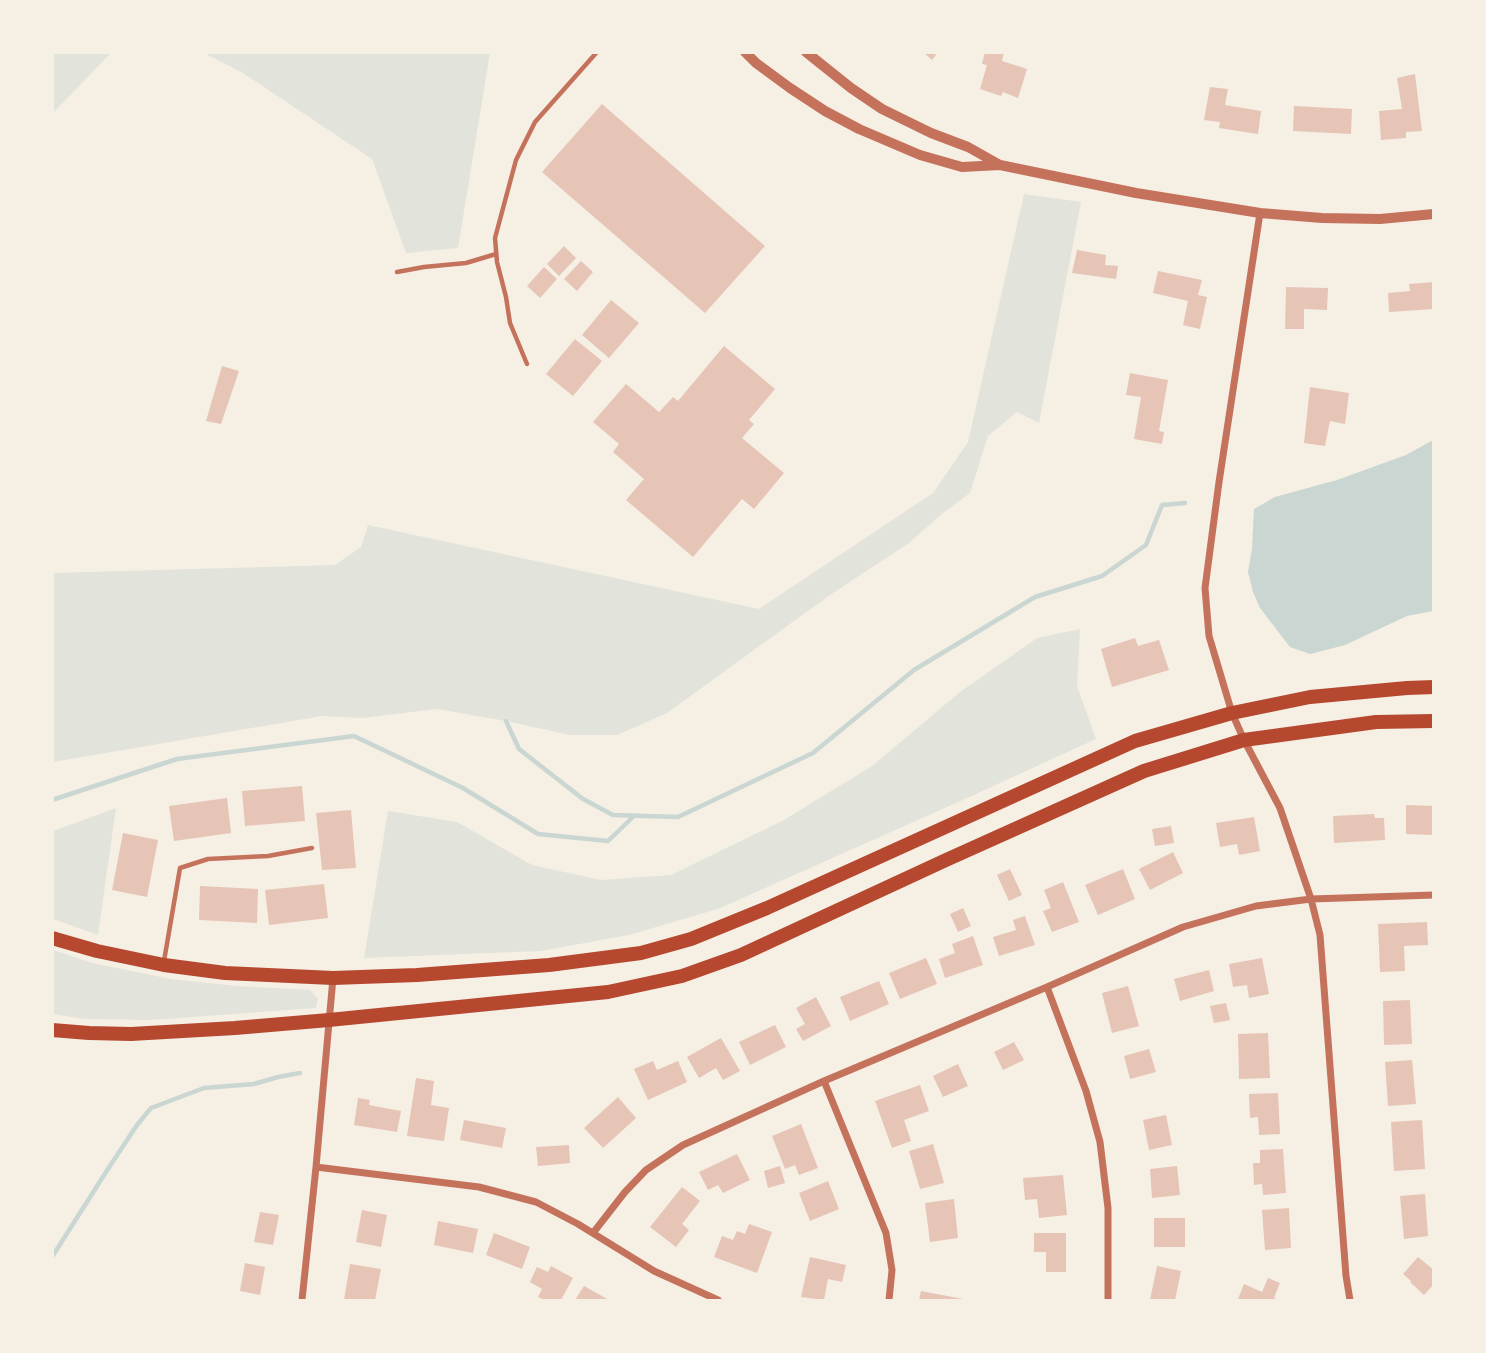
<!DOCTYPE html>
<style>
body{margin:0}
#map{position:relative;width:1486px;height:1353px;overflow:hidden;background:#f6efe4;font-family:"Roboto Condensed",sans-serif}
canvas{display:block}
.frame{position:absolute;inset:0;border:54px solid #f6efe4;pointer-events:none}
</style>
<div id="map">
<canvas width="1486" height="1353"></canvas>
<div class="frame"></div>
</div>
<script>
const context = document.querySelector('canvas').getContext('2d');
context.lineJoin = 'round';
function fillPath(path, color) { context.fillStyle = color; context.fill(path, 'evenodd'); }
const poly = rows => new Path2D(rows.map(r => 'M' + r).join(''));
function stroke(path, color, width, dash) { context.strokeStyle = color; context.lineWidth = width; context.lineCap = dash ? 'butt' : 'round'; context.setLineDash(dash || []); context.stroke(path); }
const green = poly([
 [53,52,111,53,53,113,52,53],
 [204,53,490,53,458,248,406,253,372,159,243,73],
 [1024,194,1081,202,1039,423,1017,412,988,436,970,493,943,513,909,543,830,595,667,713,617,735,570,735,506,721,437,709,362,718,322,716,53,762,53,573,335,565,361,547,368,525,759,609,933,493,968,442],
 [1080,629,1077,686,1096,739,965,799,718,909,629,935,541,951,364,958,388,811,457,822,532,865,601,880,671,875,784,820,872,766,960,692,1037,638],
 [116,808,98,935,53,919,53,831],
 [53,950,92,963,171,979,237,986,310,990,318,999,316,1008,151,1020,84,1019,53,1014]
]);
const water = poly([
 [1433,440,1433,611,1407,616,1345,645,1310,654,1290,647,1260,608,1253,592,1248,572,1252,549,1254,509,1275,497,1337,480,1406,455]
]);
const stream = poly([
 [506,721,519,749,583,799,613,815,678,817,813,753,914,670,1035,597,1102,576,1146,545,1162,505,1185,503],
 [52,800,177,759,354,736,463,788,538,834,608,841,634,816],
 [52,1257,106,1172,137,1125,151,1108,204,1088,254,1084,278,1077,300,1073]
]);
const building = poly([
 [923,52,938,52,932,60],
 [985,52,1004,52,1002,61,1027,69,1018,98,1003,92,1001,96,980,89,987,65,982,64],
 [1415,74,1422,131,1406,132,1406,138,1381,140,1379,111,1402,109,1397,78],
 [1210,87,1228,89,1225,105,1261,111,1258,134,1219,128,1220,122,1204,120],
 [602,104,765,246,705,313,542,172],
 [1294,106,1352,109,1351,134,1293,131],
 [564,246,576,258,559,276,547,264],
 [1077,250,1106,255,1105,265,1118,266,1116,279,1072,273],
 [581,261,593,272,577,291,564,279],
 [544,267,557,279,540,298,527,286],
 [1158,271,1202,280,1198,295,1207,297,1200,329,1183,325,1188,301,1153,293],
 [1434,282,1434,309,1389,312,1388,293,1410,291,1409,284],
 [1286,287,1328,288,1327,310,1304,309,1304,329,1285,329],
 [611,300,639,323,609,358,582,335],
 [575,339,602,361,573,396,546,374],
 [724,346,775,389,749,420,754,424,742,438,784,473,754,509,742,499,693,557,626,500,644,479,613,452,619,444,593,422,626,384,659,412,673,397,678,401],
 [222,366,239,371,221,424,206,421],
 [1130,373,1168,380,1159,431,1164,432,1162,444,1134,439,1141,397,1126,395],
 [1310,387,1349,393,1345,424,1330,421,1325,446,1304,443],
 [1135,638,1138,646,1159,640,1169,670,1112,687,1101,649],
 [302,786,305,821,245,826,242,791],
 [227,798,231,833,174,841,169,806],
 [1406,805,1434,806,1434,835,1406,834],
 [351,810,356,868,322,870,316,813],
 [1374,814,1375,818,1384,818,1385,840,1334,843,1333,816],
 [1254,817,1260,851,1239,855,1237,844,1220,847,1216,823],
 [1171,826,1174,843,1155,846,1152,829],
 [123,833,158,840,147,897,112,890],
 [1173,852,1183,873,1150,890,1139,869],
 [1010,869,1022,895,1009,901,997,875],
 [1123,869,1135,899,1098,915,1085,885],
 [1063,882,1079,922,1052,932,1043,911,1051,908,1044,890],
 [324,884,328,918,269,925,265,890],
 [200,886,258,889,257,923,199,920],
 [963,908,971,926,958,932,950,914],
 [1025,916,1035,945,999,956,993,937,1016,930,1013,920],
 [1427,922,1428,945,1404,946,1405,971,1380,972,1378,924],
 [973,936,983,965,945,978,939,959,955,953,952,944],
 [926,958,937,984,900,999,889,973],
 [1262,958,1269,994,1249,998,1247,985,1233,987,1229,964],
 [1209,970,1214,991,1180,1001,1174,979],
 [879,981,889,1004,850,1021,840,997],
 [1128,986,1139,1026,1112,1033,1102,993],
 [816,997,831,1026,803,1041,796,1029,805,1024,796,1008],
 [1410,1000,1412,1044,1384,1045,1383,1001],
 [1226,1003,1230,1020,1214,1023,1210,1006],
 [775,1025,786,1047,750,1065,739,1042],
 [1268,1033,1270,1078,1239,1079,1238,1034],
 [721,1038,740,1071,723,1080,716,1068,699,1078,687,1057],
 [1014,1042,1024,1060,1003,1070,994,1052],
 [1149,1049,1156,1072,1130,1079,1124,1056],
 [1412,1060,1416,1104,1388,1106,1385,1062],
 [653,1061,657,1070,678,1061,687,1082,648,1100,634,1069],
 [958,1064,968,1086,943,1097,933,1076],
 [416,1078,434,1081,431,1105,449,1108,444,1141,407,1136],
 [920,1085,929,1111,904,1120,911,1141,892,1148,875,1101],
 [1278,1093,1280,1134,1259,1135,1258,1117,1250,1118,1249,1094],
 [618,1097,636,1118,603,1148,584,1128],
 [358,1098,370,1100,369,1105,401,1111,397,1132,354,1125],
 [1166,1115,1172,1145,1149,1150,1143,1120],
 [464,1120,506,1128,502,1148,460,1140],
 [1422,1120,1425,1169,1394,1171,1391,1122],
 [801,1124,818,1168,799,1175,795,1165,785,1169,772,1136],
 [933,1144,944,1183,920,1189,909,1151],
 [569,1145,570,1163,538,1166,536,1147],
 [1283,1149,1286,1193,1263,1195,1262,1184,1254,1185,1253,1163,1260,1163,1260,1150],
 [737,1154,750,1180,723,1193,718,1185,708,1190,699,1172],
 [780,1166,785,1183,768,1188,764,1171],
 [1177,1166,1180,1195,1152,1198,1150,1169],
 [1063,1175,1067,1215,1039,1218,1037,1199,1025,1200,1023,1178],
 [828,1181,839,1209,810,1221,799,1193],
 [682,1187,700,1201,682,1224,689,1230,676,1247,650,1227],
 [1425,1194,1428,1236,1404,1239,1400,1196],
 [954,1199,958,1238,930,1242,925,1203],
 [1289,1208,1291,1248,1265,1250,1262,1210],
 [362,1210,387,1215,381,1247,356,1242],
 [260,1212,279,1215,273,1245,254,1242],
 [1154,1218,1185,1218,1185,1247,1154,1247],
 [438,1221,478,1229,473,1253,434,1245],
 [749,1224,772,1232,757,1273,714,1257,722,1236,733,1240,737,1231,745,1234],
 [494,1233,530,1247,522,1269,486,1255],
 [1034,1233,1066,1233,1066,1272,1046,1272,1046,1252,1034,1252],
 [810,1257,846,1265,842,1282,828,1279,824,1300,801,1297],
 [1418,1257,1434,1270,1434,1284,1424,1295,1410,1282,1411,1281,1403,1274],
 [245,1263,265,1267,260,1295,240,1291],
 [350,1264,381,1269,375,1300,344,1300],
 [551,1266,573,1278,561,1300,544,1300,538,1297,542,1289,530,1282,537,1267,548,1272],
 [1157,1266,1181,1271,1175,1300,1150,1300],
 [1268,1278,1280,1283,1274,1298,1280,1300,1241,1300,1238,1299,1244,1284,1262,1292],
 [584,1286,609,1300,575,1300],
 [921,1291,963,1299,962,1300,919,1300]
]);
const service = poly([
 [397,272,424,267,466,263,496,254],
 [527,364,510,323,506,297,497,262,495,238,516,160,535,122,597,52],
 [164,961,180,868,208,859,268,856,312,848]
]);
const minor = poly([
 [1260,213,1219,482,1205,588,1209,636,1232,713,1244,740,1280,808,1311,899,1320,935,1346,1276,1350,1300],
 [1047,987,1086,1091,1100,1142,1108,1208,1108,1300],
 [824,1081,886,1233,892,1270,889,1300],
 [316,1167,479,1187,536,1202,578,1224,654,1271,718,1300],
 [593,1233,625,1192,646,1170,683,1145,824,1081,1047,987,1183,927,1256,906,1311,899,1434,895],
 [302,1300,316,1167,333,978]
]);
const tertiary = poly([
 [745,52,756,63,790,88,825,111,859,129,920,155,962,167,1000,165,1136,193,1260,213,1322,218,1380,219,1434,214],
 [806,52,851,88,882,109,931,133,968,147,1000,165]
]);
const primary = poly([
 [52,938,97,951,164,965,225,973,333,978,417,975,549,965,641,953,691,939,767,908,1135,741,1232,713,1310,697,1407,688,1434,687],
 [52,1030,89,1033,131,1034,235,1028,329,1020,608,992,682,976,741,955,946,860,1144,771,1244,740,1376,722,1434,721]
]);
fillPath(green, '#e2e4dc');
fillPath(water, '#c9d6d2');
stroke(stream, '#c9d6d2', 4.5);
fillPath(building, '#e6c5b7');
stroke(service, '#c5725c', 4.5);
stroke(minor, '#c5725c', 7);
stroke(tertiary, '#c5725c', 10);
stroke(primary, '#b5482f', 14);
</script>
